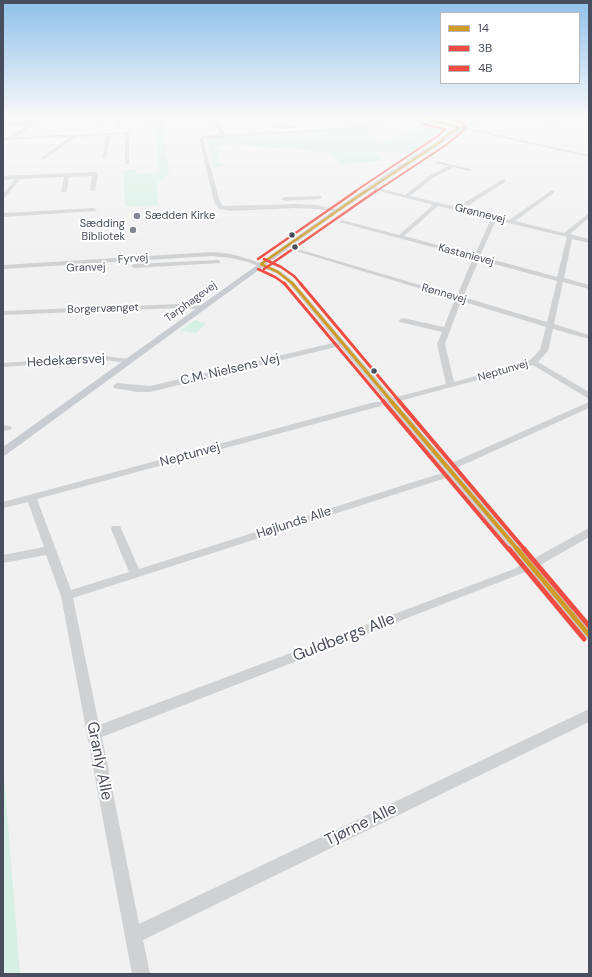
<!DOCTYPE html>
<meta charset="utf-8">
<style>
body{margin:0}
#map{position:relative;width:592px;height:977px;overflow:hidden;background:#f1f1f1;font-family:"DM Sans",sans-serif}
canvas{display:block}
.frame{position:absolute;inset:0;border:4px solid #484e5d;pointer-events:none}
.legend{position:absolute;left:440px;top:12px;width:140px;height:72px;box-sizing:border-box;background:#fff;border:1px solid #b6b8be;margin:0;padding:5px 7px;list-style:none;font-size:12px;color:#484e5d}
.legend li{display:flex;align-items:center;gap:8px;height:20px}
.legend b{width:20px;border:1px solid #b6b8be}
</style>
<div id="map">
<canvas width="592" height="977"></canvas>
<div class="frame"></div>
<ul class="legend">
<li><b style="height:5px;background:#ce9a28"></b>14</li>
<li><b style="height:5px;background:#ef4d44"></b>3B</li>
<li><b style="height:5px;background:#ef4d44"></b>4B</li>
</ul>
</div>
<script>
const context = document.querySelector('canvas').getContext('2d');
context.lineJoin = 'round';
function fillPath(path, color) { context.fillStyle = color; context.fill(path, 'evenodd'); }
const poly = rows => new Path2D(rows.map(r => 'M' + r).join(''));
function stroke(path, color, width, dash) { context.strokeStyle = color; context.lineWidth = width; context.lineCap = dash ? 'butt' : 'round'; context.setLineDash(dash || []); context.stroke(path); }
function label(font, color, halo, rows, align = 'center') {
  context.font = font + ' "DM Sans",sans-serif'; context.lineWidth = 4; context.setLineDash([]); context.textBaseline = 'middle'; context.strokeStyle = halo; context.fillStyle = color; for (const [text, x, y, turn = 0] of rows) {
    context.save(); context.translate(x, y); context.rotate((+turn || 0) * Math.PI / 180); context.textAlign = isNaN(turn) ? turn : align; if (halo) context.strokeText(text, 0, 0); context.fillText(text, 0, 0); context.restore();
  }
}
const green = poly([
 [143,118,163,118,169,174,157,184,158,205,125,207,123,170,136,169,136,174,159,172,155,126,144,126],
 [426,123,446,129,408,154,374,150,381,159,380,161,341,164,329,152,237,145,217,146,218,163,225,164,220,167,213,168,207,139,334,131,364,128,380,144,424,125,418,130,422,131,432,127],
 [195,320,206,323,196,333,180,331],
 [3,763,20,974,3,974]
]);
const minor = poly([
 [36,118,41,118,17,137,129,132,129,164,127,165,125,164,125,134,111,135,106,158,104,159,102,158,106,135,76,137,43,160,41,158,70,137,3,140,3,138,10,137,29,124,3,125,3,123,33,121,36,118],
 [96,118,100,118,99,124,95,123,96,118],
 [117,118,121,118,120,125,116,124,117,118],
 [388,118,396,118,347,130,203,139,220,202,223,206,295,204,317,205,338,210,338,212,317,209,295,208,231,211,219,209,214,202,199,138,207,135,220,134,214,119,218,120,224,134,347,128,388,118],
 [414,118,423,118,589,155,589,157,414,118],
 [561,118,568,118,551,125,547,124,561,118],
 [582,118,589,118,589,120,582,119,582,118],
 [278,124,295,127,295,128,286,129,272,126,278,124],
 [436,161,472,169,469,171,454,167,433,178,410,196,457,207,503,179,505,180,505,182,463,209,509,220,552,190,554,191,554,193,515,221,564,233,589,213,589,218,570,234,589,239,589,243,572,239,564,278,589,285,589,289,563,282,554,324,589,335,589,339,553,329,548,351,538,362,589,392,589,399,533,365,396,402,449,464,589,402,589,408,454,469,531,560,589,528,589,537,537,567,589,627,589,640,585,638,528,571,102,737,139,924,589,709,589,722,143,940,150,974,132,974,61,596,46,555,3,563,3,555,44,547,28,502,3,508,3,502,375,402,381,402,382,404,381,406,37,499,71,590,129,572,111,529,112,526,120,526,139,569,445,472,340,346,150,392,137,392,114,388,113,386,117,383,150,386,337,342,287,281,276,273,248,262,231,258,212,256,3,269,3,265,212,252,231,254,252,260,280,271,291,279,393,398,446,384,437,344,442,332,400,322,399,320,403,318,444,327,455,299,296,251,301,250,457,296,473,258,339,222,342,220,399,235,433,205,368,188,371,186,405,195,429,176,449,166,436,163,436,161],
 [438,206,491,219,475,255,404,236,438,206],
 [496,220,567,237,557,277,480,256,496,220],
 [479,260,557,281,547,322,463,297,479,260],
 [461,301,546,327,540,350,530,360,521,364,454,382,445,344,461,301],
 [449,477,522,564,514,569,99,725,73,598,449,477],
 [95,172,98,174,95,191,90,190,92,176,69,177,67,191,64,193,61,191,64,177,20,179,3,200,3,194,15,179,3,180,3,176,95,172],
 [321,196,321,198,319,199,284,201,281,199,284,197,321,196],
 [94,208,97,210,96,211,3,217,3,213,94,208],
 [218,260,220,261,220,263,134,268,131,266,134,264,218,260],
 [179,304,203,306,207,308,203,310,179,308,3,315,3,311,179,304],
 [104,356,129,359,133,361,129,363,104,360,3,367,3,363,104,356],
 [3,425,10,426,12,428,10,430,3,431,3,425]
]);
const major = poly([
 [479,118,486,118,466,128,445,141,338,212,7,454,3,456,3,447,334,210,391,171,458,128,425,122,425,120,461,126,479,118]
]);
const bus1Far4 = poly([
 [365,192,443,140,444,137,459,127,426,118]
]);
const bus1Far3 = poly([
 [261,264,278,272,293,284],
 [261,264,366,191]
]);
const bus1Far2 = poly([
 [292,283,392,402]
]);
const bus1Far1 = poly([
 [391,401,518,550]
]);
const bus1 = poly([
 [517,549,589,635]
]);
const bus2Far4 = poly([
 [375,192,446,145,463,131,465,127,463,123,449,118]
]);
const bus2Far3 = poly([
 [258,269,275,277,285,284],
 [264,269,376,191]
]);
const bus2Far2 = poly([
 [284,283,384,402]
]);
const bus2Far1 = poly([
 [383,401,509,550]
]);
const bus2 = poly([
 [509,549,584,639]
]);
const bus3Far4 = poly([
 [354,192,438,136,445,129,423,124]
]);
const bus3Far3 = poly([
 [258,259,356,191],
 [264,259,281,267,294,276,301,284]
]);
const bus3Far2 = poly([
 [300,283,400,402]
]);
const bus3Far1 = poly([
 [399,401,525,550]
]);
const bus3 = poly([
 [524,549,589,626]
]);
const markers = [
 [137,216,4,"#838791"],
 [133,230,4,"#838791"],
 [292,235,3.5,"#484e5d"],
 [295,247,3.5,"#484e5d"],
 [374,371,3.5,"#484e5d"]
];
const farStreetnames = [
 ["Grønnevej",480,214,14],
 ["Kastanievej",466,255,15],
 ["Fyrvej",133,259,-4],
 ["Granvej",86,268,-2],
 ["Rønnevej",444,294,16],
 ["Tarphagevej",191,302,-36],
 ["Borgervænget",103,309,-2],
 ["Neptunvej",503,371,-16]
];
const farPoinames = [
 ["Sædden Kirke",145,216],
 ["Sædding",125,224,"right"],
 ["Bibliotek",125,237,"right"]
];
const streetNames = [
 ["Hedekærsvej",66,361,-3],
 ["C.M. Nielsens Vej",230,370,-13],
 ["Neptunvej",190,455,-15],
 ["Højlunds Alle",294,523,-18]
];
const nearStreetnames = [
 ["Guldbergs Alle",344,638,-21],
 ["Granly Alle",99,761,79],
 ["Tjørne Alle",361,825,-26]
];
fillPath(green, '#d6f0e5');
fillPath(minor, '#cfd1d3');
fillPath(major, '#c9ccd1');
stroke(bus1Far4, '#ce9a28', 2);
stroke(bus1Far3, '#ce9a28', 2.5);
stroke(bus1Far2, '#ce9a28', 3);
stroke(bus1Far1, '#ce9a28', 4);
stroke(bus1, '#ce9a28', 5);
stroke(bus2Far4, '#ef4d44', 2);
stroke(bus2Far3, '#ef4d44', 2.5);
stroke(bus2Far2, '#ef4d44', 3);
stroke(bus2Far1, '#ef4d44', 4);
stroke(bus2, '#ef4d44', 5);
stroke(bus3Far4, '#ef4d44', 2);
stroke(bus3Far3, '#ef4d44', 2.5);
stroke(bus3Far2, '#ef4d44', 3);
stroke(bus3Far1, '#ef4d44', 4);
stroke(bus3, '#ef4d44', 5);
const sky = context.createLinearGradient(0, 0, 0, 255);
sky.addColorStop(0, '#8fc0ea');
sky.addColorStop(0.46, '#f9f9f9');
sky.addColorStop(1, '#f9f9f900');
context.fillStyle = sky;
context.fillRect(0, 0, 592, 255);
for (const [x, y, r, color] of markers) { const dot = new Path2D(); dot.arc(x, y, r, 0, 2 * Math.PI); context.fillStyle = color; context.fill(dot); stroke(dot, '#fff', 1.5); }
label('11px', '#484e5d', '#fff', farStreetnames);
label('11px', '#484e5d', '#fff', farPoinames, 'left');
label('13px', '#484e5d', '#fff', streetNames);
label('16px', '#484e5d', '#fff', nearStreetnames);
</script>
